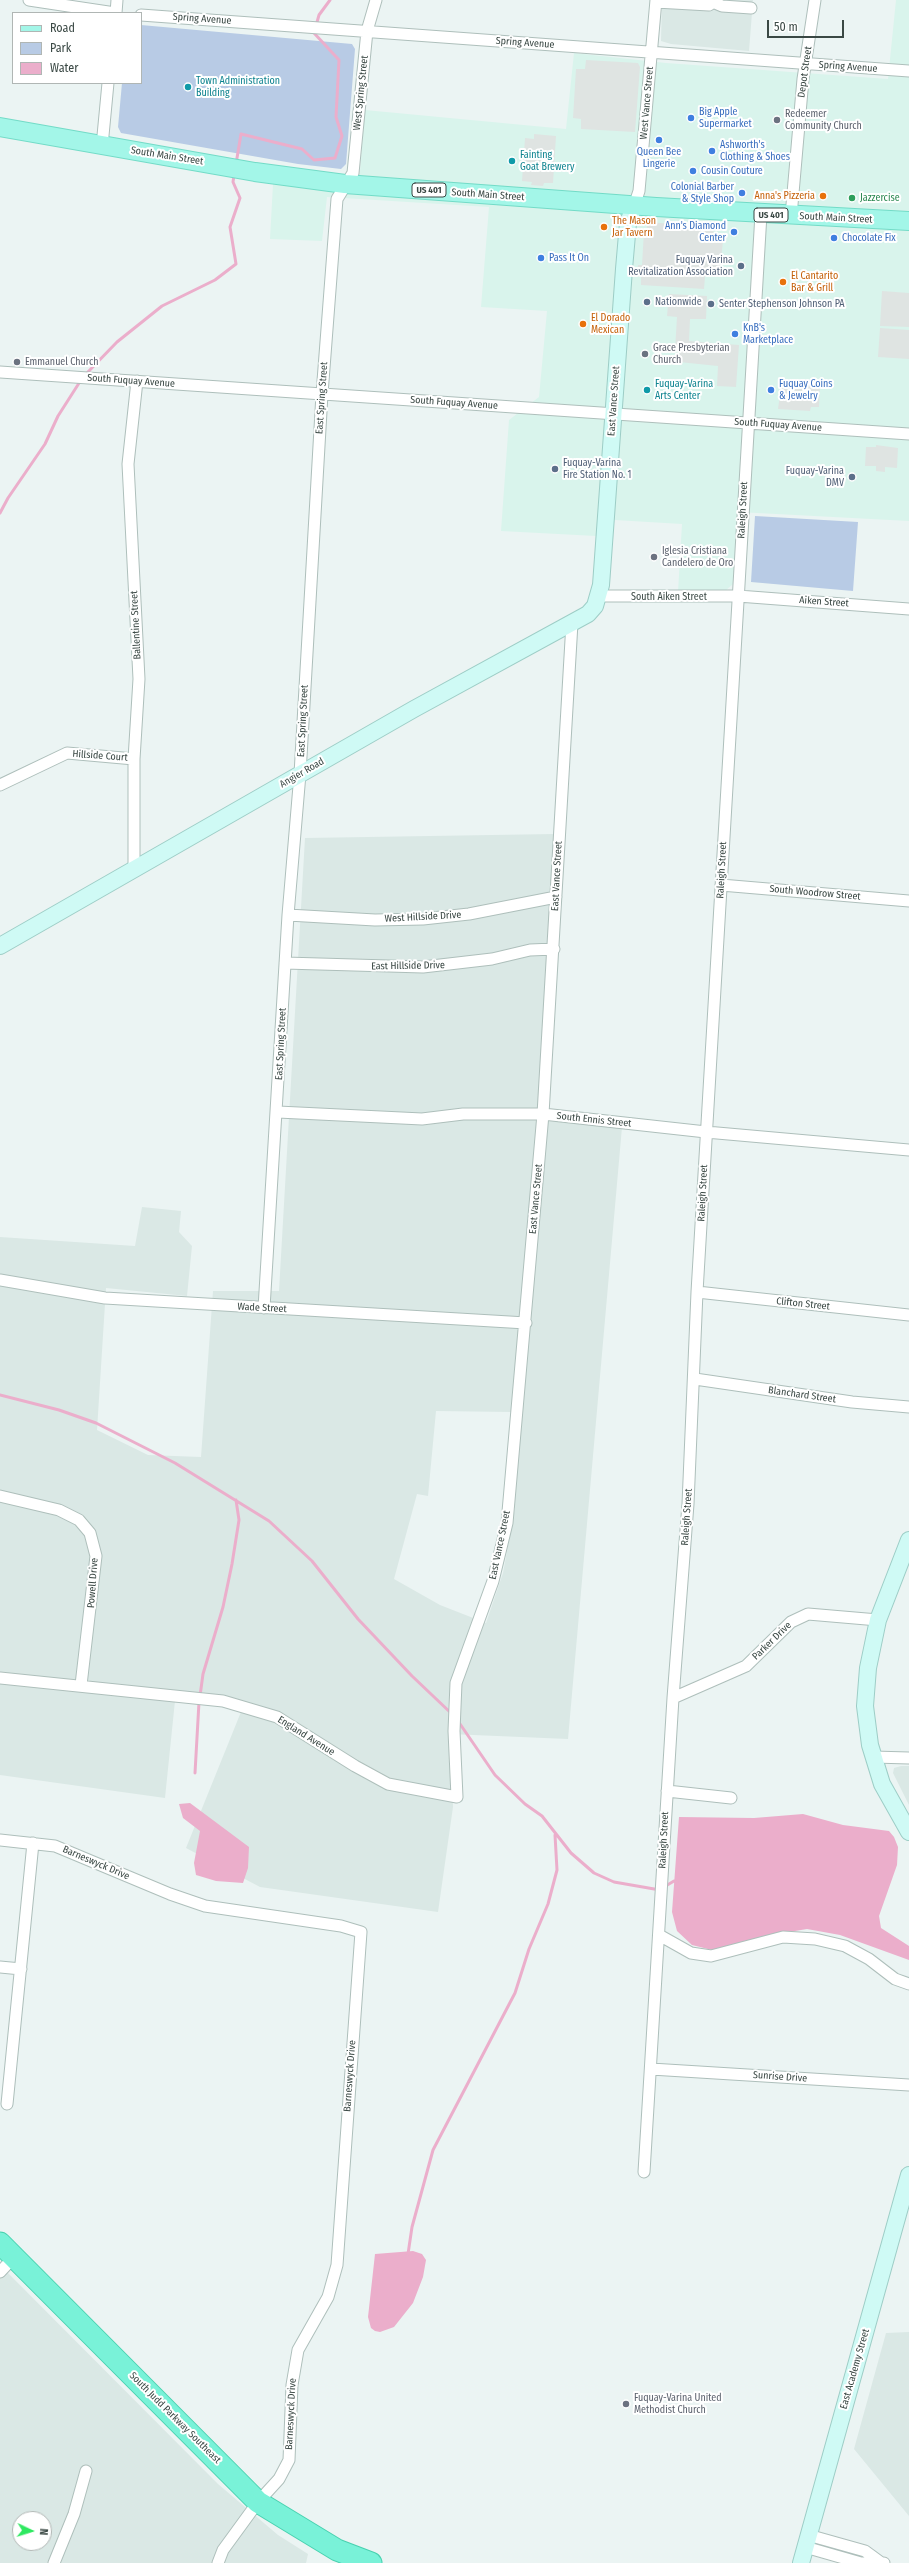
<!DOCTYPE html>
<style>
body{margin:0}
#map{position:relative;width:909px;height:2563px;overflow:hidden;background:#ebf4f3;font-family:"Fira Sans Condensed",sans-serif}
canvas{display:block}
.legend{position:absolute;left:12px;top:12px;width:130px;height:72px;box-sizing:border-box;background:#fff;border:1px solid #b0b6b4;margin:0;padding:5px 7px;list-style:none;font-size:12px;color:#3a4844}
.legend li{display:flex;align-items:center;gap:8px;height:20px}
.legend b{width:20px;border:1px solid #b0b6b4}
.north{position:absolute;left:12px;top:2511px;width:40px;height:40px;box-sizing:border-box;background:#fff;border:1px solid #b0b6b4;border-radius:50%;rotate:94deg;font-size:11px;font-weight:700;line-height:16px;text-align:center;color:#3a4844}
.north::after{content:'';display:block;margin:auto;width:14px;height:18px;background:#2ee860;clip-path:polygon(50% 0,100% 100%,50% 72%,0 100%)}
.scale{position:absolute;left:767px;top:20px;width:77px;height:18px;box-sizing:border-box;border:2px solid #3a4844;border-top:0;padding-left:5px;font-size:12px;line-height:14px;white-space:nowrap;color:#3a4844;-webkit-text-stroke:3px #fff;paint-order:stroke}
</style>
<div id="map">
<canvas width="909" height="2563"></canvas>
<ul class="legend">
<li><b style="height:5px;background:#a3f6e8"></b>Road</li>
<li><b style="height:11px;background:#b8cbe5"></b>Park</li>
<li><b style="height:11px;background:#ebaecb"></b>Water</li>
</ul>
<div class="north">N</div>
<div class="scale">50 m</div>
</div>
<script>
const context = document.querySelector('canvas').getContext('2d');
context.lineJoin = 'round';
function fillPath(path, color) { context.fillStyle = color; context.fill(path, 'evenodd'); }
const poly = rows => new Path2D(rows.map(r => 'M' + r).join(''));
function stroke(path, color, width, dash) { context.strokeStyle = color; context.lineWidth = width; context.lineCap = dash ? 'butt' : 'round'; context.setLineDash(dash || []); context.stroke(path); }
function label(font, color, halo, rows, align = 'center') {
  context.font = font + ' "Fira Sans Condensed",sans-serif'; context.lineWidth = 4; context.setLineDash([]); context.textBaseline = 'middle'; context.strokeStyle = halo; context.fillStyle = color; for (const [text, x, y, turn = 0] of rows) {
    context.save(); context.translate(x, y); context.rotate((+turn || 0) * Math.PI / 180); context.textAlign = isNaN(turn) ? turn : align; if (halo) context.strokeText(text, 0, 0); context.fillText(text, 0, 0); context.restore();
  }
}
const residential = poly([
 [662,0,753,0,749,51,671,44,661,41],
 [554,834,537,1120,622,1127,568,1739,450,1734,453,1807,438,1912,260,1887,186,1848,245,1702,207,1693,176,1691,165,1798,0,1775,0,1237,135,1246,142,1207,181,1211,179,1232,192,1246,187,1296,106,1288,97,1430,148,1455,201,1457,213,1291,279,1291,305,838],
 [436,1411,511,1412,503,1507,515,1508,503,1573,486,1623,440,1605,394,1579,417,1494,428,1496],
 [901,1766,909,1766,909,1805,893,1773,894,1768],
 [0,2265,218,2484,278,2535,308,2554,306,2563,0,2563],
 [20,2519,44,2519,44,2543,20,2543],
 [909,2332,909,2516,854,2449,886,2333]
]);
const commercial = poly([
 [896,0,909,0,909,521,738,512,733,584,725,591,678,592,682,524,598,519,596,536,501,531,509,420,539,397,547,311,481,307,489,207,327,197,322,241,270,239,273,184,351,193,360,171,365,110,566,129,574,53,666,63,888,79]
]);
const green = poly([
 [141,25,352,44,355,49,346,164,341,169,298,164,121,133,118,127,122,83,141,83],
 [755,516,858,522,853,591,751,582]
]);
const parking = poly([
 [586,60,638,63,640,67,635,132,581,129,581,119,573,118,576,69,585,69],
 [534,134,556,136,553,183,544,183,543,186,531,185,532,182,522,181,525,138,534,139],
 [647,222,714,227,713,239,723,240,720,271,711,270,705,277,704,289,641,285,641,277,637,276,638,265,642,265,644,231,647,231],
 [882,291,909,293,909,327,880,326],
 [669,294,707,296,706,319,690,319,689,341,739,345,736,387,717,386,718,366,679,362,680,351,675,350,677,317,667,316],
 [880,328,909,330,909,359,878,357],
 [782,381,820,383,819,407,811,407,810,411,778,409],
 [876,445,898,448,897,468,885,467,885,472,876,471,876,466,865,466,866,447,876,447]
]);
const water = poly([
 [190,1803,249,1847,248,1868,243,1883,216,1881,196,1875,194,1863,200,1831,183,1818,179,1804],
 [803,1814,843,1825,889,1831,894,1837,898,1847,897,1865,879,1916,881,1928,909,1946,909,1960,840,1935,807,1929,771,1935,742,1944,712,1950,692,1945,677,1931,672,1912,679,1817,754,1818],
 [413,2251,422,2254,426,2260,423,2277,413,2303,394,2327,380,2332,375,2331,371,2328,368,2317,375,2254]
]);
const stream = poly([
 [236,164,241,134,302,149,314,160,335,158,342,136,336,117,339,60,314,33,319,15,330,0],
 [86,374,117,342,162,306,215,280,236,264,230,227,240,198,233,182,234,175],
 [0,513,8,498,45,444,58,416,81,380],
 [0,1395,59,1410,96,1423,175,1463,269,1521,312,1561,358,1619,412,1676,452,1714],
 [200,1696,203,1674,223,1607,232,1564,239,1520,236,1500],
 [458,1721,495,1775,525,1804,542,1816,571,1853,594,1873,614,1882,660,1890],
 [195,1773,199,1702],
 [664,1887,674,1881,677,1882],
 [408,2254,412,2227,433,2150,515,1993,529,1949,548,1904,557,1870,555,1835]
]);
const street = poly([
 [29,0,115,13],
 [656,2,709,5,717,0],
 [715,3,722,6,751,8],
 [116,13,117,0],
 [141,15,909,71],
 [102,146,108,83],
 [634,206,639,191,656,0],
 [791,216,803,79,815,0],
 [0,372,909,434],
 [599,596,738,596,909,609],
 [0,785,67,753,134,759],
 [134,870,134,759,139,679,128,464,137,381],
 [721,885,909,901],
 [288,915,375,920,423,919,469,914,556,897],
 [285,963,423,967,492,959,530,950,554,949],
 [278,1112,422,1119,463,1114,543,1114,706,1132,909,1150],
 [0,1280,105,1298,526,1323],
 [697,1292,909,1315],
 [264,1308,288,915,300,774,322,394,337,199,353,173,367,31,376,0],
 [695,1379,852,1402,909,1407],
 [0,1496,59,1510,79,1520,90,1533,96,1556,81,1685],
 [0,1678,223,1701,277,1717,355,1766,388,1784,457,1797,454,1731,456,1683,493,1581,507,1523,543,1114,572,623],
 [673,1698,746,1666,791,1622,808,1614,878,1620],
 [873,1757,909,1758],
 [667,1791,731,1798],
 [0,1840,55,1846,170,1894,205,1906,341,1926,361,1932,337,2265,328,2297,298,2350,292,2385,289,2460,279,2479,258,2502,223,2550,218,2563],
 [659,1935,691,1953,711,1956,783,1937,815,1939,845,1946,869,1959,895,1979,909,1984],
 [0,1967,21,1969],
 [651,2069,909,2085],
 [7,2104,33,1843],
 [644,2172,673,1698,688,1504,697,1292,761,214],
 [0,2272,14,2257],
 [808,2535,865,2551,880,2562],
 [805,2547,861,2563,884,2563],
 [54,2563,74,2514,86,2471]
]);
const secondary = poly([
 [0,946,414,709,588,614,595,606,601,585,624,269,628,223,634,206],
 [909,1540,878,1620,868,1668,865,1706,870,1745,882,1784,909,1832],
 [801,2563,909,2175]
]);
const primary = poly([
 [0,127,255,172,345,184,656,207,909,221]
]);
const highway = poly([
 [0,2243,258,2502,337,2550,371,2563]
]);
const markers = [
 [188,87,4,"#0f9aa8"],
 [691,118,4,"#3f7fe0"],
 [777,120,4,"#6b7280"],
 [659,140,4,"#3f7fe0"],
 [712,151,4,"#3f7fe0"],
 [512,161,4,"#0f9aa8"],
 [693,171,4,"#3f7fe0"],
 [742,193,4,"#3f7fe0"],
 [823,196,4,"#e8710a"],
 [852,198,4,"#2e9e5b"],
 [604,227,4,"#e8710a"],
 [734,232,4,"#3f7fe0"],
 [834,238,4,"#3f7fe0"],
 [541,258,4,"#3f7fe0"],
 [741,266,4,"#5c6f8a"],
 [783,282,4,"#e8710a"],
 [647,302,4,"#5c6f8a"],
 [711,304,4,"#5c6f8a"],
 [583,324,4,"#e8710a"],
 [735,334,4,"#3f7fe0"],
 [645,354,4,"#6b7280"],
 [17,362,4,"#6b7280"],
 [647,390,4,"#0f9aa8"],
 [771,390,4,"#3f7fe0"],
 [555,469,4,"#5c6f8a"],
 [852,477,4,"#5c6f8a"],
 [654,557,4,"#6b7280"],
 [626,2404,4,"#6b7280"]
];
const shields = [
 [429,190,34],
 [771,215,34]
];
const shieldNames = [
 ["US 401",429,190],
 ["US 401",771,215]
];
const streetNames = [
 ["Spring Avenue",202,19,4],
 ["Spring Avenue",525,43,4],
 ["Spring Avenue",848,67,4],
 ["Depot Street",805,72,-82],
 ["West Spring Street",361,93,-84],
 ["West Vance Street",647,103,-85],
 ["South Main Street",167,156,9],
 ["South Main Street",488,195,4],
 ["South Main Street",836,218,3],
 ["South Fuquay Avenue",131,381,4],
 ["East Spring Street",322,398,-86],
 ["East Vance Street",614,401,-86],
 ["South Fuquay Avenue",454,403,4],
 ["South Fuquay Avenue",778,425,4],
 ["Raleigh Street",743,510,-87],
 ["South Aiken Street",669,597],
 ["Aiken Street",824,602,4],
 ["Ballentine Street",136,625,-93],
 ["East Spring Street",303,721,-87],
 ["Hillside Court",100,756,4],
 ["Angier Road",302,773,-30],
 ["Raleigh Street",722,870,-87],
 ["East Vance Street",557,876,-87],
 ["South Woodrow Street",815,893,5],
 ["West Hillside Drive",423,917,-3],
 ["East Hillside Drive",408,966,-1],
 ["East Spring Street",281,1044,-87],
 ["South Ennis Street",594,1120,6],
 ["Raleigh Street",703,1193,-87],
 ["East Vance Street",536,1199,-85],
 ["Clifton Street",803,1304,6],
 ["Wade Street",262,1308,3],
 ["Blanchard Street",802,1395,8],
 ["Raleigh Street",687,1517,-86],
 ["East Vance Street",500,1545,-78],
 ["Powell Drive",93,1583,-86],
 ["Parker Drive",772,1641,-44],
 ["England Avenue",306,1736,32],
 ["Raleigh Street",664,1840,-87],
 ["Barneswyck Drive",96,1863,23],
 ["Barneswyck Drive",350,2076,-86],
 ["Sunrise Drive",780,2077,4],
 ["East Academy Street",855,2369,-74],
 ["Barneswyck Drive",291,2414,-87],
 ["South Judd Parkway Southeast",175,2418,45]
];
const cultureNames = [
 ["Town Administration",196,81],
 ["Building",196,93],
 ["Fainting",520,155],
 ["Goat Brewery",520,167],
 ["Fuquay-Varina",655,384],
 ["Arts Center",655,396]
];
const shopNames = [
 ["Big Apple",699,112],
 ["Supermarket",699,124],
 ["Ashworth's",720,145],
 ["Clothing & Shoes",720,157],
 ["Queen Bee",659,152,"center"],
 ["Lingerie",659,164,"center"],
 ["Cousin Couture",701,171],
 ["Colonial Barber",734,187,"right"],
 ["& Style Shop",734,199,"right"],
 ["Ann's Diamond",726,226,"right"],
 ["Center",726,238,"right"],
 ["Chocolate Fix",842,238],
 ["Pass It On",549,258],
 ["KnB's",743,328],
 ["Marketplace",743,340],
 ["Fuquay Coins",779,384],
 ["& Jewelry",779,396]
];
const worshipNames = [
 ["Redeemer",785,114],
 ["Community Church",785,126],
 ["Grace Presbyterian",653,348],
 ["Church",653,360],
 ["Emmanuel Church",25,362],
 ["Iglesia Cristiana",662,551],
 ["Candelero de Oro",662,563],
 ["Fuquay-Varina United",634,2398],
 ["Methodist Church",634,2410]
];
const foodNames = [
 ["Anna's Pizzeria",815,196,"right"],
 ["The Mason",612,221],
 ["Jar Tavern",612,233],
 ["El Cantarito",791,276],
 ["Bar & Grill",791,288],
 ["El Dorado",591,318],
 ["Mexican",591,330]
];
const leisureNames = [
 ["Jazzercise",860,198]
];
const serviceNames = [
 ["Fuquay Varina",733,260,"right"],
 ["Revitalization Association",733,272,"right"],
 ["Nationwide",655,302],
 ["Senter Stephenson Johnson PA",719,304],
 ["Fuquay-Varina",563,463],
 ["Fire Station No. 1",563,475],
 ["Fuquay-Varina",844,471,"right"],
 ["DMV",844,483,"right"]
];
fillPath(residential, '#dae8e5');
fillPath(commercial, '#d9f4ec');
fillPath(green, '#b8cbe5');
fillPath(parking, '#dfe4e2');
fillPath(water, '#ebaecb');
stroke(stream, '#ebaecb', 3);
stroke(street, '#aebfbb', 13);
stroke(secondary, '#9dcdc6', 18);
stroke(primary, '#73dbc7', 20);
stroke(highway, '#48d1af', 23);
stroke(street, '#fff', 11);
stroke(secondary, '#cffaf5', 16);
stroke(primary, '#a3f6e8', 18);
stroke(highway, '#79f2d8', 21);
for (const [x, y, r, color] of markers) { const dot = new Path2D(); dot.arc(x, y, r, 0, 2 * Math.PI); context.fillStyle = color; context.fill(dot); stroke(dot, '#fff', 1.5); }
for (const [x, y, w] of shields) { const box = new Path2D(); box.roundRect(x - w / 2, y - 7, w, 14, 3); context.fillStyle = '#fff'; context.fill(box); stroke(box, '#3a4844', 1); }
label('bold 9px', '#3a4844', null, shieldNames);
label('10px', '#3a4844', '#fff', streetNames);
label('10px', '#0d838f', '#fff', cultureNames, 'left');
label('10px', '#366cbe', '#fff', shopNames, 'left');
label('10px', '#5b616d', '#fff', worshipNames, 'left');
label('10px', '#c56008', '#fff', foodNames, 'left');
label('10px', '#27864d', '#fff', leisureNames, 'left');
label('10px', '#4e5e75', '#fff', serviceNames, 'left');
</script>
